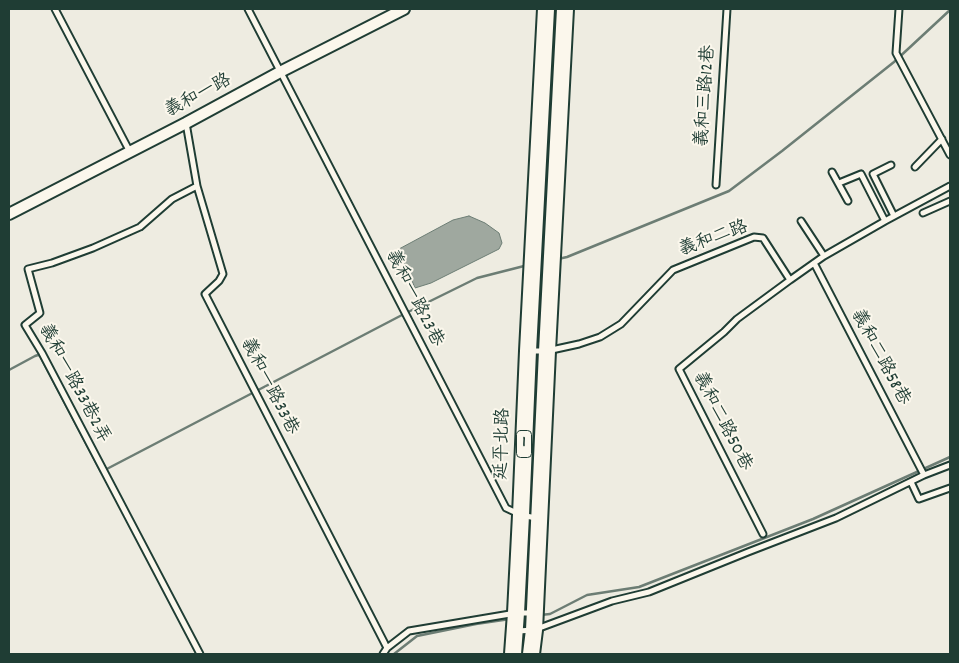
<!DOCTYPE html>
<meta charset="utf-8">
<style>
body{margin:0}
#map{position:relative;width:959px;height:663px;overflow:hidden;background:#eeece1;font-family:Dekko,sans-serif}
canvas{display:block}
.frame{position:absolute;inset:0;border:10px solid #1f3d34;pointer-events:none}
</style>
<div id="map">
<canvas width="959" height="663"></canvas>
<div class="frame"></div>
</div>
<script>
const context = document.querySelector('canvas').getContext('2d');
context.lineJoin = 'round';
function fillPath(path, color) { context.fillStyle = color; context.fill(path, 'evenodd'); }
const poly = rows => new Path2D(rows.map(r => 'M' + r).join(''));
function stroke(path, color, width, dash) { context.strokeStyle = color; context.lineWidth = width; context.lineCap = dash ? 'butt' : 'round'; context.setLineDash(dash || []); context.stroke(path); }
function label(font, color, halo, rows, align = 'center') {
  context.font = font + ' Dekko,"LXGW WenKai TC",sans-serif'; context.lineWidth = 4; context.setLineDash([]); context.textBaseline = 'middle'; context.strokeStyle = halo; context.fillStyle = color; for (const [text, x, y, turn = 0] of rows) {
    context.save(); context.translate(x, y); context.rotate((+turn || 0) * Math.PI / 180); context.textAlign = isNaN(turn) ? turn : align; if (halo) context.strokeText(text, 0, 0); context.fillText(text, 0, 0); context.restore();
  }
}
const water = poly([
 [469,216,485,223,499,233,502,243,499,249,431,283,415,288,399,249,453,220,469,216]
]);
const stream = poly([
 [558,259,567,257,729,191,782,151,894,62,950,10],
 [9,370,35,356,38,355,40,356,101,472,402,315,477,278,528,265],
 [540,615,550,614,587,595,639,587,813,519,950,457],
 [394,654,417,636,476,624,510,619]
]);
const service = poly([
 [55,9,130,152],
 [248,9,506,508,521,515,536,518],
 [899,9,896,53,950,155],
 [186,123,197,186,223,274,219,281,205,294,384,642,387,648,383,654],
 [891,165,873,174,894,216],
 [915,167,942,139],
 [832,172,848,201],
 [839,183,861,174,885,221],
 [716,185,727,9],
 [197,186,172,199,140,227,93,248,52,263,28,269,40,313,25,325,42,353,200,654],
 [923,213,950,201],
 [801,221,824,256],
 [814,263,924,475],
 [531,351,547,351,579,344,600,337,621,324,673,270,754,237,763,238,790,280,824,256,885,221,950,186],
 [911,482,919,499,950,488],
 [763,534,679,369,724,332,737,319,790,280],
 [518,631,534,630,612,601,649,592,748,552,836,518,924,475,950,465],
 [387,648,409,631,516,613,532,613]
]);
const minor = poly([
 [9,214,186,123,280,72,404,9]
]);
const primary = poly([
 [513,654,516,613,521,515,528,351,546,9],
 [531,654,534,630,547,351,565,9]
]);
const shields = [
 [524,444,15]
];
const shieldNames = [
 ["1",524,444]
];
const streetNames = [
 ["義和三路12巷",707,96,-86],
 ["義和一路",199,97,-28],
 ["義和二路",714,240,-20],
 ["義和一路23巷",413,299,63],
 ["義和二路58巷",879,358,62],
 ["義和一路33巷2弄",73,384,62],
 ["義和一路33巷",268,387,63],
 ["義和二路50巷",721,422,63],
 ["延平北路",504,444,-88]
];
fillPath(water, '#9fa89f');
stroke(water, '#6c7d74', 1);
stroke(stream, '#6c7d74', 2.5);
stroke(service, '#1f3d34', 9);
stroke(minor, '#1f3d34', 14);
stroke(primary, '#1f3d34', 20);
stroke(service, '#fbf7ec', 5);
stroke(minor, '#fbf7ec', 10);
stroke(primary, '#fbf7ec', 16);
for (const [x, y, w] of shields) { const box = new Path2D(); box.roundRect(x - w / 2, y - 13.5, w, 27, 4); context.fillStyle = '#fbf7ec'; context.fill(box); stroke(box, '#1f3d34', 1); }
label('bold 16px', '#1f3d34', null, shieldNames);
label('18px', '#1f3d34', '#fbf7ec', streetNames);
</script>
